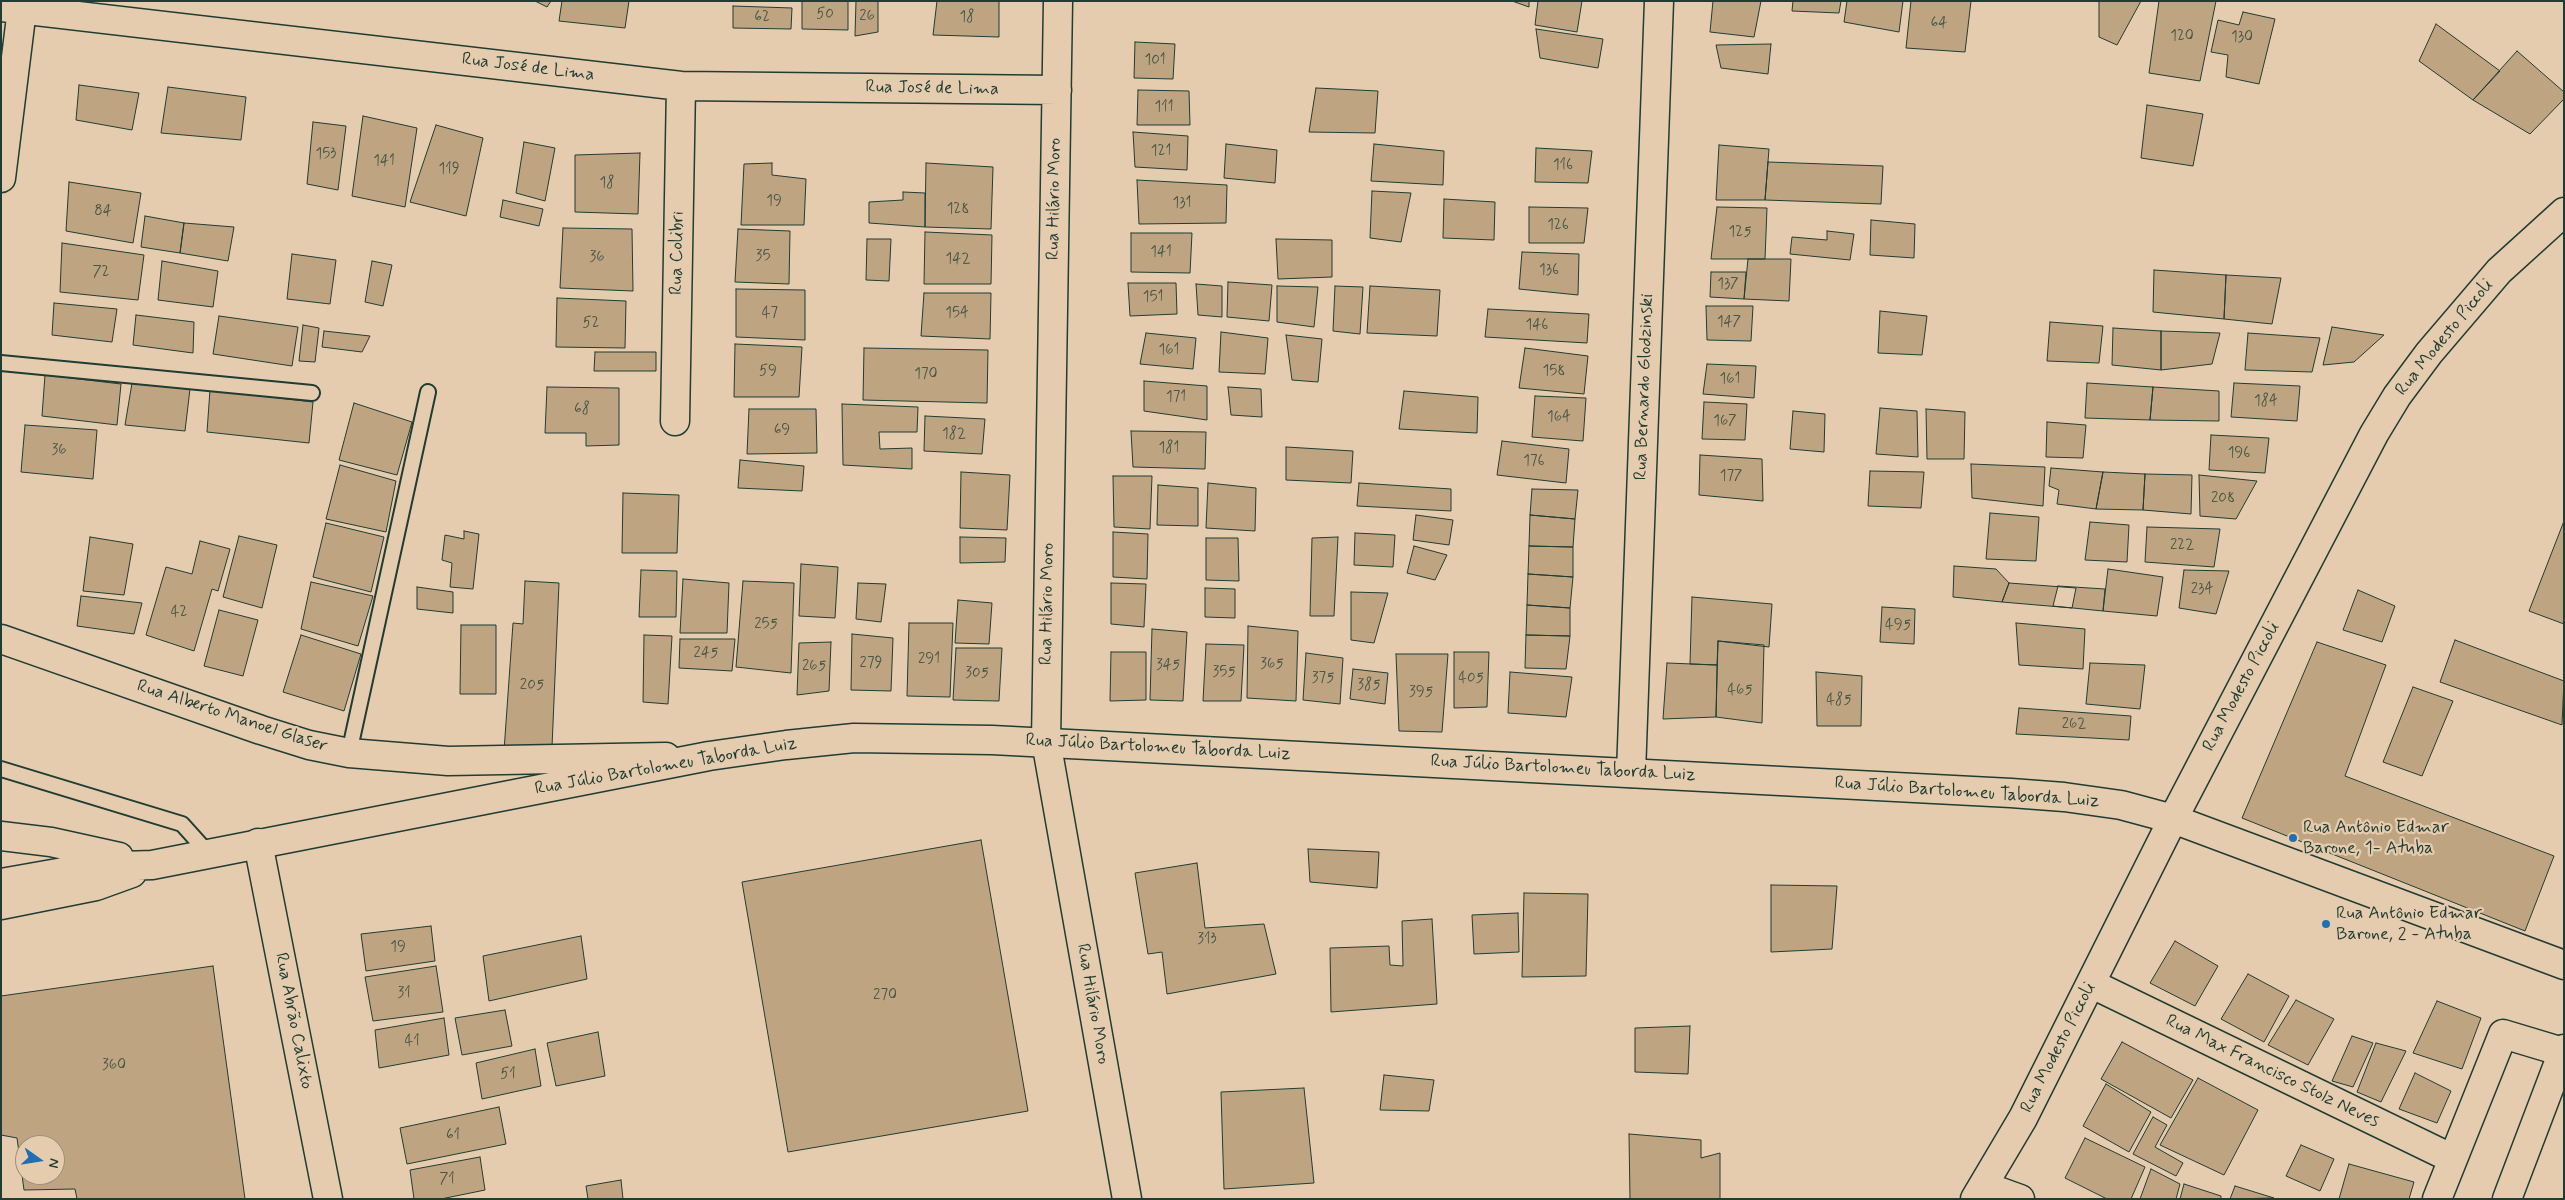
<!DOCTYPE html>
<meta charset="utf-8">
<style>
body{margin:0}
#map{position:relative;width:2565px;height:1200px;overflow:hidden;background:#e6ccae;font-family:Mynerve,sans-serif}
canvas{display:block}
.frame{position:absolute;inset:0;border:2px solid #1f3d34;pointer-events:none}
.north{position:absolute;left:15px;top:1135px;width:50px;height:50px;box-sizing:border-box;background:#e6ccae;border:1px solid #96937d;border-radius:50%;rotate:103deg;font-size:14px;font-weight:700;line-height:20px;text-align:center;color:#1f3d34}
.north::after{content:'';display:block;margin:auto;width:18px;height:22px;background:#1f6fb2;clip-path:polygon(50% 0,100% 100%,50% 72%,0 100%)}
</style>
<div id="map">
<canvas width="2565" height="1200"></canvas>
<div class="frame"></div>
<div class="north">N</div>
</div>
<script>
const context = document.querySelector('canvas').getContext('2d');
context.lineJoin = 'round';
function fillPath(path, color) { context.fillStyle = color; context.fill(path, 'evenodd'); }
const poly = rows => new Path2D(rows.map(r => 'M' + r).join(''));
function stroke(path, color, width, dash) { context.strokeStyle = color; context.lineWidth = width; context.lineCap = dash ? 'butt' : 'round'; context.setLineDash(dash || []); context.stroke(path); }
function label(font, color, halo, rows, align = 'center') {
  context.font = font + ' Mynerve,sans-serif'; context.lineWidth = 4.5; context.setLineDash([]); context.textBaseline = 'middle'; context.strokeStyle = halo; context.fillStyle = color; for (const [text, x, y, turn = 0] of rows) {
    context.save(); context.translate(x, y); context.rotate((+turn || 0) * Math.PI / 180); context.textAlign = isNaN(turn) ? turn : align; if (halo) context.strokeText(text, 0, 0); context.fillText(text, 0, 0); context.restore();
  }
}
const building = poly([
 [535,1,551,1,547,7,535,1],
 [562,1,629,1,625,28,559,21,562,1],
 [802,1,848,1,848,30,802,29,802,1],
 [856,1,878,1,878,32,855,36,856,1],
 [937,1,999,1,999,37,933,35,937,1],
 [1512,1,1529,1,1529,7,1512,1],
 [1538,1,1582,1,1577,32,1535,25,1538,1],
 [1713,1,1761,1,1754,37,1710,32,1713,1],
 [1793,1,1841,1,1839,13,1792,11,1793,1],
 [1847,1,1903,1,1899,32,1844,22,1847,1],
 [1911,1,1971,1,1965,52,1906,48,1911,1],
 [2099,1,2141,1,2117,45,2099,37,2099,1],
 [2159,1,2216,1,2200,81,2149,73,2159,1],
 [733,6,792,8,791,29,733,28,733,6],
 [2243,12,2275,19,2259,84,2226,77,2228,55,2211,52,2218,20,2239,25,2243,12],
 [2436,24,2500,71,2473,100,2419,61,2436,24],
 [1536,29,1603,39,1598,68,1540,58,1536,29],
 [1135,42,1175,44,1173,79,1134,78,1135,42],
 [1771,44,1768,74,1721,68,1716,45,1771,44],
 [2517,51,2564,92,2564,99,2530,134,2473,100,2517,51],
 [79,85,139,93,132,130,76,120,79,85],
 [168,87,246,97,241,140,161,133,168,87],
 [1316,88,1378,91,1375,133,1309,132,1316,88],
 [1138,90,1189,91,1190,125,1137,125,1138,90],
 [2147,105,2203,114,2193,166,2141,158,2147,105],
 [363,116,417,128,405,207,352,196,363,116],
 [313,122,346,126,338,190,307,184,313,122],
 [436,125,483,138,466,216,410,202,436,125],
 [1133,132,1188,136,1187,170,1135,167,1133,132],
 [524,142,555,148,545,201,516,193,524,142],
 [1226,144,1277,150,1275,183,1224,178,1226,144],
 [1374,144,1444,151,1443,185,1371,181,1374,144],
 [1719,145,1769,149,1765,200,1716,200,1719,145],
 [1536,148,1592,151,1588,183,1535,182,1536,148],
 [640,153,638,214,575,212,575,155,640,153],
 [1768,162,1883,166,1881,204,1765,200,1768,162],
 [772,163,772,175,806,179,804,225,741,225,744,164,772,163],
 [926,163,993,167,991,229,925,227,926,163],
 [1137,180,1227,185,1226,223,1139,224,1137,180],
 [69,182,141,193,133,243,66,231,69,182],
 [1372,191,1411,193,1401,242,1370,238,1372,191],
 [903,192,925,193,925,227,869,223,869,202,903,200,903,192],
 [1444,199,1495,202,1494,240,1443,238,1444,199],
 [503,200,543,209,539,226,500,217,503,200],
 [1529,207,1588,208,1584,243,1529,243,1529,207],
 [1717,207,1767,208,1765,259,1711,259,1717,207],
 [145,216,184,223,180,253,141,247,145,216],
 [1871,220,1915,224,1914,258,1870,255,1871,220],
 [184,223,234,227,228,261,180,253,184,223],
 [563,228,632,229,633,291,560,288,563,228],
 [738,229,790,231,789,284,735,282,738,229],
 [1827,231,1854,234,1850,260,1790,254,1792,237,1827,240,1827,231],
 [925,232,992,235,991,284,924,284,925,232],
 [1131,233,1192,233,1190,273,1131,272,1131,233],
 [867,239,891,239,889,281,866,280,867,239],
 [1276,239,1332,240,1332,277,1278,279,1276,239],
 [62,243,144,255,138,300,60,292,62,243],
 [1522,252,1579,254,1578,295,1519,289,1522,252],
 [292,254,336,260,330,304,287,299,292,254],
 [1748,259,1791,259,1789,301,1744,299,1748,259],
 [162,261,218,271,213,307,158,300,162,261],
 [372,261,392,265,383,306,365,302,372,261],
 [2154,270,2226,275,2224,319,2153,312,2154,270],
 [1711,272,1746,272,1744,299,1710,297,1711,272],
 [2226,275,2281,278,2272,324,2224,319,2226,275],
 [1228,282,1272,285,1269,321,1227,317,1228,282],
 [1128,283,1176,283,1177,314,1130,316,1128,283],
 [1196,284,1222,286,1222,317,1198,315,1196,284],
 [1277,286,1318,287,1314,327,1277,322,1277,286],
 [1335,286,1363,287,1360,334,1333,331,1335,286],
 [1370,286,1440,290,1437,336,1367,333,1370,286],
 [736,289,805,290,805,340,736,337,736,289],
 [924,293,991,293,990,339,921,336,924,293],
 [557,298,626,301,625,348,556,347,557,298],
 [54,303,117,309,112,342,52,335,54,303],
 [1706,306,1753,306,1751,341,1707,340,1706,306],
 [1488,309,1589,314,1587,343,1485,337,1488,309],
 [1880,311,1927,316,1922,355,1878,353,1880,311],
 [136,315,194,322,193,353,133,345,136,315],
 [219,316,298,327,292,366,213,354,219,316],
 [2050,322,2103,326,2099,363,2047,361,2050,322],
 [303,325,319,328,315,362,299,361,303,325],
 [2332,327,2384,335,2354,362,2323,365,2332,327],
 [2113,328,2161,331,2161,370,2112,365,2113,328],
 [324,331,370,336,362,352,322,347,324,331],
 [2161,331,2220,333,2212,364,2161,370,2161,331],
 [1221,332,1268,338,1265,374,1219,372,1221,332],
 [1146,333,1196,338,1193,369,1140,364,1146,333],
 [2248,333,2320,338,2312,372,2245,370,2248,333],
 [1286,335,1322,339,1318,382,1292,380,1286,335],
 [735,344,802,347,799,397,734,397,735,344],
 [864,348,988,350,987,403,863,400,864,348],
 [1525,348,1588,356,1584,394,1519,388,1525,348],
 [595,352,656,352,656,371,594,371,595,352],
 [1707,364,1756,366,1754,398,1703,394,1707,364],
 [45,375,121,384,117,425,42,416,45,375],
 [1144,381,1207,386,1207,420,1144,411,1144,381],
 [132,383,190,389,185,431,125,425,132,383],
 [2087,383,2153,387,2150,420,2085,418,2087,383],
 [2234,383,2300,386,2297,421,2231,417,2234,383],
 [547,387,619,388,619,445,586,446,586,433,545,433,547,387],
 [1228,387,1261,389,1262,417,1231,415,1228,387],
 [2153,387,2219,391,2219,421,2150,420,2153,387],
 [210,390,313,402,309,443,207,432,210,390],
 [1404,391,1478,397,1477,433,1399,429,1404,391],
 [1535,396,1586,398,1583,441,1532,437,1535,396],
 [1704,402,1747,404,1745,440,1702,439,1704,402],
 [354,403,412,422,397,475,339,460,354,403],
 [842,404,918,407,917,432,879,432,880,449,912,448,912,469,843,465,842,404],
 [1880,408,1917,411,1918,457,1876,454,1880,408],
 [749,409,816,409,817,453,747,454,749,409],
 [1926,409,1965,412,1964,459,1927,459,1926,409],
 [1793,411,1825,414,1824,452,1790,449,1793,411],
 [925,416,985,419,982,454,924,451,925,416],
 [2047,422,2086,425,2083,458,2046,457,2047,422],
 [25,425,97,430,93,479,21,472,25,425],
 [1131,431,1206,432,1205,469,1133,467,1131,431],
 [2211,435,2269,438,2265,473,2209,470,2211,435],
 [1502,441,1569,449,1566,483,1497,475,1502,441],
 [1286,447,1353,451,1351,483,1286,480,1286,447],
 [1700,455,1762,459,1763,501,1699,495,1700,455],
 [740,460,804,466,802,491,738,488,740,460],
 [1971,464,2045,467,2043,506,1972,498,1971,464],
 [340,465,396,481,386,532,326,519,340,465],
 [2051,468,2103,472,2096,509,2057,504,2059,490,2049,486,2051,468],
 [1870,471,1924,472,1921,508,1868,506,1870,471],
 [961,472,1010,475,1007,530,960,528,961,472],
 [2103,472,2145,474,2143,510,2096,509,2103,472],
 [2145,474,2192,475,2191,514,2143,510,2145,474],
 [2199,475,2257,481,2236,519,2200,516,2199,475],
 [1113,476,1152,476,1150,529,1114,527,1113,476],
 [1208,483,1256,488,1255,531,1206,528,1208,483],
 [1359,483,1451,489,1451,511,1357,506,1359,483],
 [1158,485,1198,488,1198,526,1157,525,1158,485],
 [1532,489,1578,490,1575,519,1530,515,1532,489],
 [623,493,679,495,677,553,622,553,623,493],
 [1990,513,2039,517,2036,561,1986,559,1990,513],
 [1416,515,1453,520,1449,545,1413,540,1416,515],
 [1530,515,1575,519,1573,547,1529,546,1530,515],
 [2564,521,2564,624,2529,611,2564,521],
 [2090,522,2129,525,2127,562,2085,560,2090,522],
 [326,523,384,537,371,592,313,577,326,523],
 [2147,527,2220,529,2214,567,2145,562,2147,527],
 [464,531,479,534,473,589,450,587,452,563,442,560,445,535,464,539,464,531],
 [1113,532,1148,534,1147,579,1113,577,1113,532],
 [1355,533,1395,535,1393,567,1354,565,1355,533],
 [239,536,277,545,262,608,223,597,239,536],
 [90,537,133,544,124,595,83,591,90,537],
 [960,537,1006,538,1005,562,960,563,960,537],
 [1338,537,1334,616,1310,616,1312,538,1338,537],
 [1206,538,1238,538,1239,581,1206,580,1206,538],
 [200,541,230,549,218,591,212,589,194,651,146,635,166,567,192,574,200,541],
 [1414,546,1447,555,1435,580,1407,573,1414,546],
 [1529,546,1573,547,1573,577,1528,574,1529,546],
 [801,564,838,567,835,618,799,616,801,564],
 [1954,566,1996,569,2009,583,2002,602,1953,597,1954,566],
 [2108,569,2163,577,2157,616,2103,611,2108,569],
 [641,570,677,571,676,617,639,617,641,570],
 [2184,570,2229,571,2216,614,2179,608,2184,570],
 [1528,574,1573,577,1570,608,1527,605,1528,574],
 [683,579,729,583,727,633,680,633,683,579],
 [525,581,559,583,552,747,504,751,513,623,523,624,525,581],
 [743,581,794,583,791,673,736,667,743,581],
 [311,582,373,596,358,646,301,629,311,582],
 [858,583,886,584,881,622,856,619,858,583],
 [1111,583,1146,584,1144,627,1111,624,1111,583],
 [2009,583,2076,588,2072,608,2002,602,2009,583],
 [2058,586,2105,589,2103,611,2053,606,2058,586],
 [417,587,453,592,453,613,417,609,417,587],
 [1205,588,1235,589,1235,618,1205,617,1205,588],
 [2358,590,2395,606,2382,642,2343,630,2358,590],
 [1351,592,1388,593,1374,643,1351,640,1351,592],
 [81,596,142,603,134,634,77,626,81,596],
 [1692,597,1772,604,1769,647,1718,641,1717,665,1690,664,1692,597],
 [958,600,992,603,989,644,955,643,958,600],
 [1527,605,1570,608,1570,636,1526,635,1527,605],
 [1882,607,1915,609,1914,644,1880,642,1882,607],
 [219,610,258,620,243,676,204,666,219,610],
 [909,623,953,623,950,697,907,696,909,623],
 [2016,623,2085,629,2083,669,2019,665,2016,623],
 [461,625,496,625,496,694,460,694,461,625],
 [1248,626,1298,631,1296,701,1247,698,1248,626],
 [1152,629,1187,632,1183,701,1150,700,1152,629],
 [852,634,893,638,891,691,851,690,852,634],
 [301,635,361,654,344,711,283,692,301,635],
 [644,635,672,636,668,704,643,702,644,635],
 [1526,635,1570,636,1566,669,1525,668,1526,635],
 [680,639,735,639,732,671,679,668,680,639],
 [2455,640,2564,681,2562,725,2440,682,2455,640],
 [1718,641,1764,645,1762,723,1716,717,1718,641],
 [831,642,829,691,797,695,799,643,831,642],
 [2317,642,2386,665,2345,776,2554,856,2525,931,2242,818,2317,642],
 [1206,644,1244,645,1241,701,1203,701,1206,644],
 [956,648,1002,648,999,701,953,700,956,648],
 [1111,652,1146,652,1146,700,1110,701,1111,652],
 [1454,652,1489,652,1487,707,1454,708,1454,652],
 [1306,653,1343,658,1340,704,1303,700,1306,653],
 [1396,654,1448,654,1442,732,1399,731,1396,654],
 [1667,663,1717,665,1716,717,1663,719,1667,663],
 [2090,663,2145,665,2140,709,2086,704,2090,663],
 [1353,669,1388,673,1385,704,1350,699,1353,669],
 [1510,672,1572,677,1566,717,1508,713,1510,672],
 [1816,672,1862,676,1861,726,1817,726,1816,672],
 [2413,687,2453,701,2422,776,2383,762,2413,687],
 [2019,708,2131,716,2129,740,2016,734,2019,708],
 [981,840,1028,1111,788,1152,742,882,981,840],
 [1308,849,1379,852,1377,888,1310,882,1308,849],
 [1197,863,1205,928,1264,924,1276,974,1167,994,1162,952,1148,954,1135,873,1197,863],
 [1771,885,1837,886,1832,949,1771,952,1771,885],
 [1524,893,1588,894,1586,976,1522,977,1524,893],
 [1518,913,1519,952,1474,954,1472,915,1518,913],
 [1432,919,1437,1004,1331,1012,1330,948,1389,946,1390,965,1403,966,1402,921,1432,919],
 [431,926,435,961,366,971,361,934,431,926],
 [581,936,587,979,489,1001,483,956,581,936],
 [2175,941,2218,966,2195,1006,2150,983,2175,941],
 [213,966,245,1199,77,1199,75,1189,24,1190,17,1138,1,1135,1,996,213,966],
 [25,1145,55,1145,55,1175,25,1175,25,1145],
 [436,966,443,1012,373,1021,365,977,436,966],
 [2248,974,2289,996,2264,1042,2221,1019,2248,974],
 [2296,1000,2334,1019,2308,1065,2268,1045,2296,1000],
 [2437,1001,2481,1018,2462,1069,2413,1053,2437,1001],
 [505,1010,512,1046,462,1055,455,1018,505,1010],
 [444,1018,449,1055,379,1068,375,1030,444,1018],
 [1690,1026,1688,1074,1635,1072,1635,1028,1690,1026],
 [598,1032,605,1076,556,1086,547,1043,598,1032],
 [2352,1036,2373,1043,2353,1087,2332,1081,2352,1036],
 [2122,1042,2193,1080,2171,1118,2101,1079,2122,1042],
 [2376,1043,2406,1051,2381,1102,2357,1092,2376,1043],
 [535,1049,541,1086,482,1099,476,1063,535,1049],
 [2415,1073,2451,1091,2437,1123,2399,1109,2415,1073],
 [1384,1075,1434,1080,1429,1111,1380,1110,1384,1075],
 [2198,1078,2258,1110,2224,1175,2160,1145,2198,1078],
 [2106,1084,2151,1112,2129,1152,2083,1126,2106,1084],
 [1304,1088,1314,1183,1224,1189,1221,1092,1304,1088],
 [499,1107,506,1144,407,1164,400,1128,499,1107],
 [2153,1117,2167,1125,2155,1147,2183,1163,2176,1176,2133,1154,2153,1117],
 [1629,1134,1701,1140,1701,1158,1720,1153,1720,1199,1630,1199,1629,1134],
 [2085,1138,2145,1167,2131,1199,2107,1199,2065,1178,2085,1138],
 [2301,1145,2334,1159,2320,1191,2286,1176,2301,1145],
 [480,1157,485,1190,441,1199,414,1199,410,1170,480,1157],
 [2349,1164,2414,1182,2409,1199,2339,1199,2349,1164],
 [2151,1169,2180,1184,2176,1199,2140,1199,2151,1169],
 [621,1180,623,1199,588,1199,586,1186,621,1180],
 [2184,1184,2221,1196,2221,1199,2180,1199,2184,1184],
 [2235,1186,2274,1198,2230,1199,2235,1186]
]);
const lane = poly([
 [1,363,312,393],
 [349,753,428,392],
 [1,769,182,824,209,854]
]);
const street = poly([
 [1058,1,1046,741,1127,1199],
 [1,7,681,86,1057,90],
 [1,178,23,1],
 [675,421,681,86],
 [1,639,261,730,309,745,349,753,448,761,666,757],
 [1631,773,1659,1],
 [258,843,328,1199],
 [2092,984,2453,1159],
 [1984,1186,2020,1199],
 [1975,1199,2023,1118,2173,819],
 [2437,1199,2503,1034,2563,1052]
]);
const secondary = poly([
 [2173,819,2374,434,2397,396,2429,353,2499,271,2564,212],
 [1,836,51,842,119,857],
 [1,883,92,867,152,865,709,756,786,745,854,738,992,740,2011,793,2064,797,2121,805,2173,819,2564,965],
 [1,905,96,886,132,873],
 [2507,1199,2564,1049]
]);
const markers = [
 [2293,838,5,"#1f6fb2"],
 [2326,924,5,"#1f6fb2"]
];
const numberNames = [
 ["50",825,15],
 ["26",867,17],
 ["62",762,18],
 ["18",967,18],
 ["64",1939,24],
 ["120",2182,37],
 ["130",2242,38],
 ["101",1155,61],
 ["111",1164,108],
 ["121",1161,152],
 ["153",326,155],
 ["141",384,162],
 ["116",1563,166],
 ["119",449,170],
 ["18",607,184],
 ["19",774,202],
 ["131",1182,204],
 ["128",958,210],
 ["84",103,212],
 ["126",1558,226],
 ["125",1740,233],
 ["141",1161,253],
 ["35",763,257],
 ["36",597,258],
 ["142",958,260],
 ["136",1549,271],
 ["72",101,273],
 ["137",1728,285],
 ["151",1153,298],
 ["47",770,314],
 ["154",957,314],
 ["147",1729,323],
 ["52",591,324],
 ["146",1537,326],
 ["161",1169,351],
 ["59",768,372],
 ["158",1554,372],
 ["170",926,375],
 ["161",1730,380],
 ["171",1176,398],
 ["184",2266,402],
 ["68",582,410],
 ["164",1559,418],
 ["167",1725,422],
 ["69",782,431],
 ["182",954,435],
 ["181",1169,449],
 ["36",59,451],
 ["196",2239,454],
 ["176",1534,462],
 ["177",1731,477],
 ["208",2223,499],
 ["222",2182,546],
 ["234",2202,590],
 ["42",179,613],
 ["255",766,625],
 ["495",1898,626],
 ["245",706,654],
 ["291",929,660],
 ["279",871,664],
 ["365",1272,665],
 ["345",1168,666],
 ["265",814,667],
 ["355",1224,673],
 ["305",977,674],
 ["375",1323,679],
 ["405",1471,679],
 ["205",532,686],
 ["385",1369,686],
 ["465",1740,691],
 ["395",1421,693],
 ["485",1839,701],
 ["262",2074,725],
 ["313",1207,940],
 ["19",398,948],
 ["31",404,994],
 ["270",885,996],
 ["41",412,1042],
 ["360",114,1066],
 ["51",508,1075],
 ["61",453,1136],
 ["71",447,1180]
];
const streetNames = [
 ["Rua José de Lima",528,68,7],
 ["Rua José de Lima",932,89,1],
 ["Rua Hilário Moro",1055,199,-89],
 ["Rua Colibri",678,253,-89],
 ["Rua Modesto Piccoli",2445,338,-51],
 ["Rua Bernardo Glodzinski",1645,387,-88],
 ["Rua Hilário Moro",1048,604,-89],
 ["Rua Modesto Piccoli",2242,687,-62],
 ["Rua Alberto Manoel Glaser",232,717,18],
 ["Rua Júlio Bartolomeu Taborda Luiz",1158,748,3],
 ["Rua Júlio Bartolomeu Taborda Luiz",666,767,-10],
 ["Rua Júlio Bartolomeu Taborda Luiz",1563,769,3],
 ["Rua Júlio Bartolomeu Taborda Luiz",1967,793,4],
 ["Rua Hilário Moro",1092,1004,80],
 ["Rua Abrão Calixto",293,1021,79],
 ["Rua Modesto Piccoli",2059,1048,-63],
 ["Rua Max Francisco Stolz Neves",2272,1072,26]
];
const poiNames = [
 ["Rua Antônio Edmar",2303,828],
 ["Barone, 1- Atuba",2303,849],
 ["Rua Antônio Edmar",2336,914],
 ["Barone, 2 - Atuba",2336,935]
];
fillPath(building, '#bfa482');
stroke(building, '#1f3d34', 1);
stroke(lane, '#1f3d34', 18);
stroke(street, '#1f3d34', 31);
stroke(secondary, '#1f3d34', 31);
stroke(lane, '#e6ccae', 14);
stroke(street, '#e6ccae', 28);
stroke(secondary, '#e6ccae', 28);
for (const [x, y, r, color] of markers) { const dot = new Path2D(); dot.arc(x, y, r, 0, 2 * Math.PI); context.fillStyle = color; context.fill(dot); stroke(dot, '#e6ccae', 2); }
label('15px', '#475748', null, numberNames);
label('18px', '#1f3d34', '#e6ccae', streetNames);
label('18px', '#1f3d34', '#e6ccae', poiNames, 'left');
</script>
